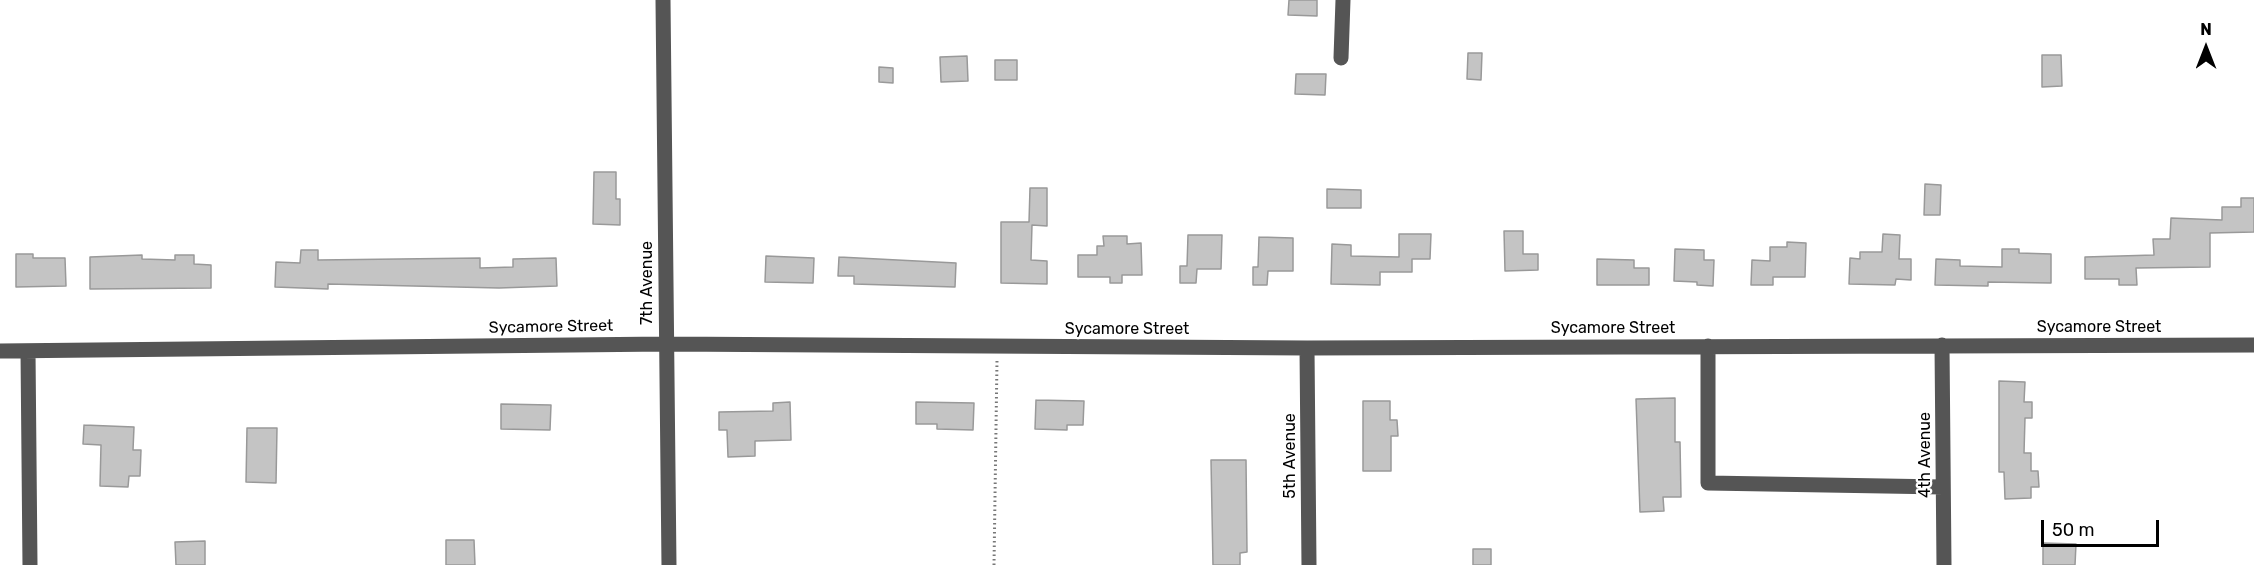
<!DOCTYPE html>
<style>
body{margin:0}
#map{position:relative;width:2254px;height:565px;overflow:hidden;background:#fff;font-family:Rubik,sans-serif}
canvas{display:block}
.north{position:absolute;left:2176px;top:18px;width:60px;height:60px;-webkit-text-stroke:4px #fff;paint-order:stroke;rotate:0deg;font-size:16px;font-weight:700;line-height:24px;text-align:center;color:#000}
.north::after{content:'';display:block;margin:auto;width:21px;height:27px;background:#000;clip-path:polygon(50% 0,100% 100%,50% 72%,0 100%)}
.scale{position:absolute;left:2041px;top:520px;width:118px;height:27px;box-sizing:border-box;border:3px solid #000;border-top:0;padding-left:8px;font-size:18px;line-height:21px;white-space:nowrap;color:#000;-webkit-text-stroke:4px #fff;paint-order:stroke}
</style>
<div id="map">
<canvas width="2254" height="565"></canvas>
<div class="north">N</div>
<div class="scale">50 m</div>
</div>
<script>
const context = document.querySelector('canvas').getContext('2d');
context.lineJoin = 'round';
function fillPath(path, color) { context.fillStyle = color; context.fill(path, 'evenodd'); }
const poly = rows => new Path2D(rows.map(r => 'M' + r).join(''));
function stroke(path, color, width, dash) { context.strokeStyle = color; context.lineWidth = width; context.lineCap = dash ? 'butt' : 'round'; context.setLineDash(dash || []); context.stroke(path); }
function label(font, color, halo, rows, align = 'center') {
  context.font = font + ' Rubik,sans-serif'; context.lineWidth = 4.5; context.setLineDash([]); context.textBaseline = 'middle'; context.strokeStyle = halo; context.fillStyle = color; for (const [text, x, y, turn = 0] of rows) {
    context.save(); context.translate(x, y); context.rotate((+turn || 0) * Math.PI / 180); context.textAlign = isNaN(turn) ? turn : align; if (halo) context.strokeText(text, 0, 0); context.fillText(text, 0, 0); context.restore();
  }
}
const building = poly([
 [1289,0,1317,0,1317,16,1288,15,1289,0],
 [1468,53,1482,53,1481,80,1467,79,1468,53],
 [2042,55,2061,55,2062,86,2042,87,2042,55],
 [967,56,968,81,941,82,940,57,967,56],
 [995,60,1017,60,1017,80,995,80,995,60],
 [879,67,893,68,893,83,879,82,879,67],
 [1296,74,1326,74,1325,95,1295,94,1296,74],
 [594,172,616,172,616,199,620,199,620,225,593,224,594,172],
 [1925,184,1941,185,1940,215,1924,215,1925,184],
 [1030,188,1047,188,1047,226,1032,225,1031,260,1047,261,1047,284,1001,283,1001,222,1029,222,1030,188],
 [1327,189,1361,190,1361,208,1327,208,1327,189],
 [2241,198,2254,198,2254,232,2210,233,2210,267,2136,268,2137,285,2119,285,2119,279,2085,279,2085,257,2154,255,2153,239,2170,239,2171,218,2222,220,2222,207,2241,207,2241,198],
 [1504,231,1523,231,1523,254,1538,254,1538,270,1505,271,1504,231],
 [1399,234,1431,234,1430,259,1412,259,1412,272,1380,272,1380,285,1331,284,1332,244,1351,245,1351,256,1399,257,1399,234],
 [1883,234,1900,235,1899,259,1911,259,1911,280,1896,279,1895,285,1849,284,1850,258,1860,259,1860,252,1882,252,1883,234],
 [1188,235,1222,235,1221,269,1197,269,1196,283,1180,283,1180,266,1187,266,1188,235],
 [1103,236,1127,236,1127,244,1141,243,1142,275,1122,275,1122,283,1110,283,1110,277,1078,277,1078,255,1097,255,1097,246,1104,246,1103,236],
 [1259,237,1293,238,1293,271,1268,271,1267,285,1253,285,1253,267,1258,267,1259,237],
 [1787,242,1806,243,1805,277,1773,277,1773,285,1751,285,1752,260,1770,261,1770,247,1787,247,1787,242],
 [1675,249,1704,250,1704,260,1714,260,1713,286,1697,285,1697,282,1674,281,1675,249],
 [2002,249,2019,249,2019,253,2051,254,2051,283,1988,282,1988,286,1935,285,1936,259,1960,260,1960,266,2002,267,2002,249],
 [301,250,318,250,318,260,480,258,480,268,513,267,513,259,556,258,557,286,499,288,328,284,328,289,275,287,276,262,300,263,301,250],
 [16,254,33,254,33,258,65,258,66,286,16,287,16,254],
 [142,255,142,259,175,260,175,255,194,255,194,264,211,265,211,288,90,289,90,257,142,255],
 [766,256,814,258,813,283,765,282,766,256],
 [839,257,956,263,955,287,854,284,854,276,838,276,839,257],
 [1597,259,1634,260,1634,268,1649,268,1649,285,1597,285,1597,259],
 [1999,381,2025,382,2024,402,2032,402,2032,418,2025,418,2024,453,2031,453,2031,471,2038,471,2039,487,2031,487,2031,498,2005,499,2004,472,1999,472,1999,381],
 [1675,398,1675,442,1680,442,1681,497,1663,497,1664,511,1640,512,1636,399,1675,398],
 [1036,400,1084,401,1083,425,1067,425,1067,430,1035,429,1036,400],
 [1363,401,1390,401,1390,420,1397,420,1398,436,1391,436,1391,471,1363,471,1363,401],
 [790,402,791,440,755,441,755,456,728,457,727,430,719,430,719,412,773,411,773,403,790,402],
 [916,402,974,403,973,430,937,429,937,424,916,424,916,402],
 [501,404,551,405,550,430,501,429,501,404],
 [84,425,134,427,133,450,141,450,140,476,129,476,128,487,100,486,101,445,83,444,84,425],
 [247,428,277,428,276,483,246,482,247,428],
 [1211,460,1246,460,1247,552,1240,553,1240,565,1213,565,1211,460],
 [446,540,474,540,475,565,446,565,446,540],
 [205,541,205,565,176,565,175,542,205,541],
 [2043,543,2076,544,2075,565,2043,565,2043,543],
 [1473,549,1491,549,1491,565,1473,565,1473,549]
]);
const path = poly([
 [994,565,997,360]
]);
const minor = poly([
 [663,0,669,565],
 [1341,58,1343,0],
 [1942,345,1944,565],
 [1708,346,1708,483,1943,487],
 [1307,348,1309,565],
 [0,351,666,344,1307,348,2254,345],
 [28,351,30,565]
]);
const streetNames = [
 ["7th Avenue",647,283,-90],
 ["Sycamore Street",551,327,-1],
 ["Sycamore Street",2099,327],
 ["Sycamore Street",1613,328],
 ["Sycamore Street",1127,329],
 ["4th Avenue",1925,455,-90],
 ["5th Avenue",1290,456,-90]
];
fillPath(building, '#c4c4c4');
stroke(building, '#999', 1.5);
stroke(path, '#777', 3, [1.5, 3]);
stroke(minor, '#555', 15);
label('16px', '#000', '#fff', streetNames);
</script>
